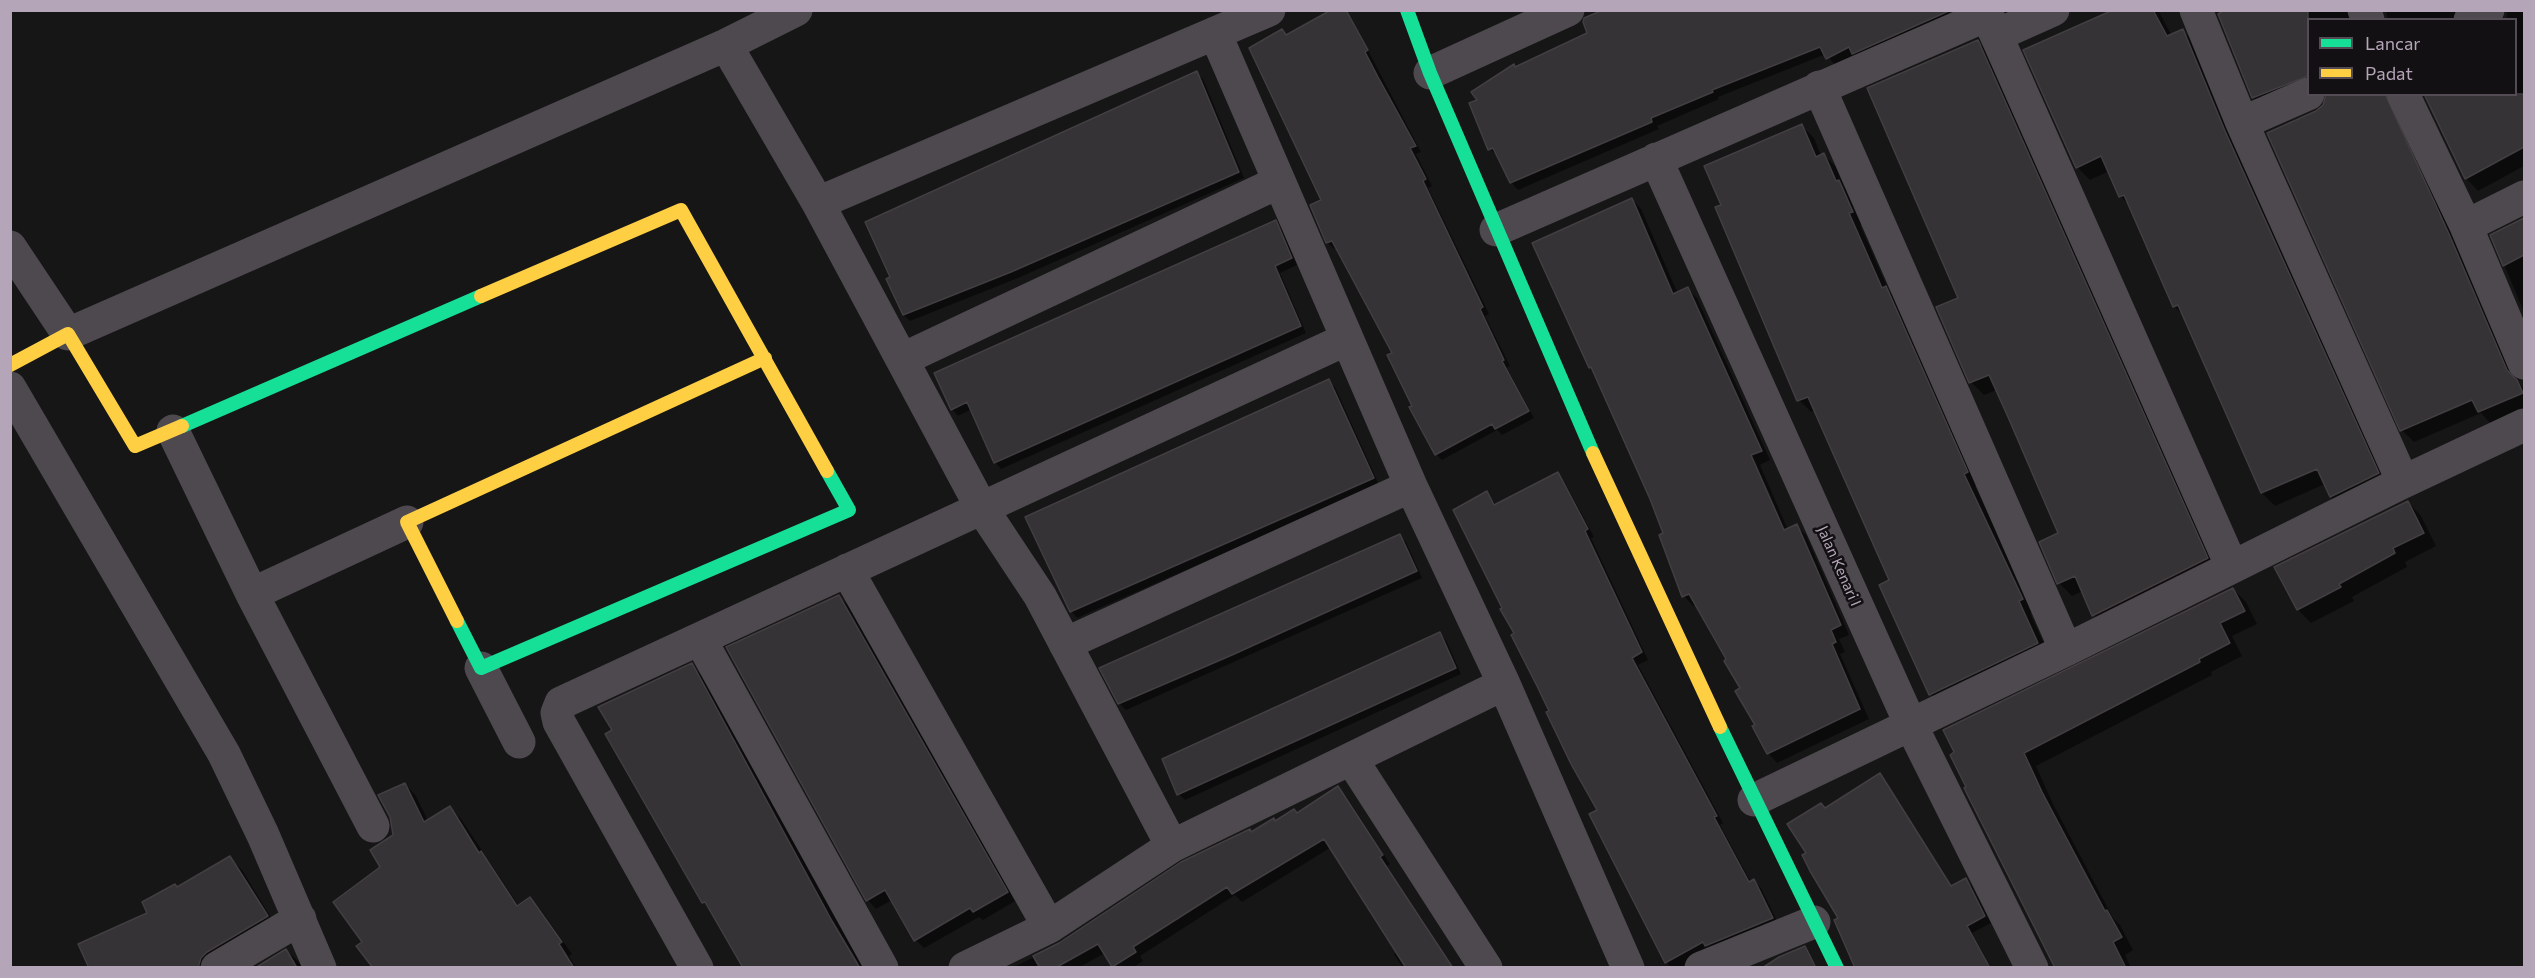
<!DOCTYPE html>
<style>
body{margin:0}
#map{position:relative;width:2535px;height:978px;overflow:hidden;background:#161616;font-family:Commissioner,sans-serif}
canvas{display:block}
.frame{position:absolute;inset:0;border:12px solid #b4a5b8;pointer-events:none}
.legend{position:absolute;left:2307px;top:18px;width:210px;height:78px;box-sizing:border-box;background:#121012;border:2px solid #534c54;margin:0;padding:8px 10px;list-style:none;font-size:18px;color:#b4a5b8}
.legend li{display:flex;align-items:center;gap:12px;height:30px}
.legend b{width:30px;border:2px solid #534c54}
</style>
<div id="map">
<canvas width="2535" height="978"></canvas>
<div class="frame"></div>
<ul class="legend">
<li><b style="height:8px;background:#16e098"></b>Lancar</li>
<li><b style="height:8px;background:#ffcf43"></b>Padat</li>
</ul>
</div>
<script>
const context = document.querySelector('canvas').getContext('2d');
context.lineJoin = 'round';
function fillPath(path, color) { context.fillStyle = color; context.fill(path, 'evenodd'); }
const poly = rows => new Path2D(rows.map(r => 'M' + r).join(''));
function stroke(path, color, width, dash) { context.strokeStyle = color; context.lineWidth = width; context.lineCap = dash ? 'butt' : 'round'; context.setLineDash(dash || []); context.stroke(path); }
function label(font, color, halo, rows, align = 'center') {
  context.font = font + ' Commissioner,sans-serif'; context.lineWidth = 5; context.setLineDash([]); context.textBaseline = 'middle'; context.strokeStyle = halo; context.fillStyle = color; for (const [text, x, y, turn = 0] of rows) {
    context.save(); context.translate(x, y); context.rotate((+turn || 0) * Math.PI / 180); context.textAlign = isNaN(turn) ? turn : align; if (halo) context.strokeText(text, 0, 0); context.fillText(text, 0, 0); context.restore();
  }
}
const shadow = poly([
 [1334,10,1348,12,1421,152,1416,154,1432,186,1428,188,1489,314,1485,316,1510,366,1507,368,1534,418,1502,435,1497,430,1442,460,1436,454,1414,406,1394,353,1338,247,1334,249,1328,243,1312,205,1323,200,1282,31,1287,36],
 [1948,10,1952,20,1861,60,1855,54,1835,65,1826,54,1718,97,1719,99,1657,126,1659,129,1518,190,1511,182,1498,156,1490,149,1479,101,1516,69],
 [2116,10,2158,10,2172,36,2183,31,2196,44,2391,487,2344,510,2331,497,2325,484,2275,506,2262,493,2184,316,2174,306,2130,206,2120,196,2109,171,2090,180,2077,167],
 [2228,10,2361,10,2357,20,2308,20,2308,92,2265,109,2253,97],
 [2386,10,2484,10,2471,20,2388,20],
 [2508,10,2524,10,2524,166,2478,191,2466,178,2516,94,2516,20,2506,20],
 [1977,41,1990,54,2220,572,2107,628,2094,615,2083,591,2072,596,2059,583,2060,534,1997,390,1984,395,1971,382,1960,298],
 [1196,73,1203,79,1244,178,1018,278,910,321,904,315],
 [2328,94,2401,94,2461,247,2518,382,2524,389,2524,409,2491,424,2481,413,2414,442,2402,430,2324,106],
 [1802,126,1814,138,1821,156,1824,155,1836,167,1844,187,1851,193,1864,224,1860,225,1889,291,1897,299,1979,485,1975,486,2034,611,2030,613,2049,655,1943,706,1931,694,1891,581,1816,410,1811,412,1799,400,1717,208,1723,205],
 [1632,199,1641,209,1678,294,1688,289,1697,298,1770,460,1760,465,1788,530,1797,526,1806,535,1849,635,1839,639,1845,652,1840,654,1869,719,1777,763,1768,753,1728,660,1697,604,1693,606,1684,596,1660,536,1665,533,1596,373,1590,367],
 [2524,218,2524,312,2492,236],
 [1275,222,1282,229,1297,265,1280,273,1306,333,1001,469,995,462,972,409,958,416,952,409],
 [1328,381,1335,387,1379,485,1077,618,1071,611],
 [1557,474,1564,481,1594,537,1591,538,1648,660,1638,665,1723,823,1720,825,1751,882,1754,881,1761,888,1779,925,1692,968,1670,968,1591,815,1599,811,1516,634,1486,493,1496,505],
 [2408,502,2421,516,2436,546,2405,562,2407,567,2352,597,2354,601,2311,623,2298,610,2276,568],
 [1400,536,1406,542,1422,578,1126,710,1119,703],
 [2233,589,2246,602,2257,624,2232,636,2242,656,2211,672,2212,675,2036,766,2054,806,2113,918,2120,925,2133,950,2125,955,2131,968,2057,968,1966,789],
 [839,597,848,605,1015,901,983,920,979,917,924,948,916,940,892,900,876,909,868,900],
 [1440,634,1446,640,1461,674,1185,800,1179,794],
 [692,665,701,675,863,968,744,968,614,731],
 [1880,775,1952,886,1966,879,1972,886,1991,923,1972,933,1991,968,1867,968,1808,854,1826,809],
 [405,784,416,796,428,821,450,808,461,819,519,906,529,899,541,910,572,954,569,956,576,968,375,968,364,942,382,868,395,836],
 [1338,788,1346,796,1390,864,1387,866,1454,968,1403,968,1394,954,1397,952,1330,848,1242,902,1235,895,1140,956,1143,961,1132,968,1115,968,1105,953,1078,968,1012,968,1058,945,1252,834,1297,814],
 [230,858,242,870,278,929,216,968,90,968,177,888],
 [286,950,305,968,256,968]
]);
const building = poly([
 [1331,10,1346,10,1368,50,1365,52,1378,77,1416,146,1410,148,1426,179,1423,181,1483,307,1480,309,1504,360,1502,361,1529,411,1495,429,1492,424,1435,455,1409,407,1412,406,1387,355,1392,353,1332,241,1326,243,1310,205,1321,200,1249,48,1282,29,1286,35,1331,10],
 [1603,10,1951,10,1852,54,1849,47,1826,59,1820,47,1712,90,1713,92,1651,118,1652,122,1510,183,1493,148,1488,150,1469,103,1477,100,1471,92,1514,64,1515,67,1587,33,1583,22,1584,18,1603,10],
 [2113,10,2153,10,2167,36,2183,29,2225,131,2379,473,2330,497,2317,469,2261,493,2178,305,2173,307,2124,195,2119,197,2101,156,2076,168,2023,50,2113,10],
 [2225,10,2308,10,2308,76,2252,98,2218,14,2225,10],
 [1978,40,2208,558,2092,616,2075,576,2057,584,2039,542,2058,533,2008,417,1989,375,1969,383,1936,307,1958,298,1867,88,1978,40],
 [1197,71,1239,172,1011,272,903,315,886,279,890,277,865,222,1197,71],
 [2326,94,2385,94,2449,234,2507,370,2517,380,2523,393,2478,412,2472,400,2400,431,2267,133,2316,111,2323,105,2326,94],
 [2424,94,2524,94,2524,147,2465,179,2424,94],
 [1802,124,1816,157,1824,153,1836,181,1839,180,1853,212,1849,213,1882,288,1886,286,1968,472,1964,474,2023,599,2019,601,2038,643,1929,695,1879,585,1889,580,1808,397,1797,401,1715,207,1721,205,1704,166,1802,124],
 [1632,198,1673,294,1688,287,1762,451,1751,455,1784,530,1797,524,1841,625,1831,630,1836,642,1832,644,1860,709,1767,754,1752,726,1755,725,1735,691,1740,688,1724,661,1726,659,1689,594,1682,597,1659,535,1663,533,1650,499,1591,367,1589,368,1532,243,1632,198],
 [2524,218,2524,255,2503,266,2490,235,2524,218],
 [1276,220,1292,258,1275,266,1301,326,994,463,967,402,951,410,934,373,1276,220],
 [1329,379,1374,478,1070,612,1025,517,1329,379],
 [1558,472,1588,529,1585,531,1642,652,1632,658,1717,816,1714,817,1749,882,1754,879,1773,918,1705,946,1703,942,1665,963,1589,814,1597,810,1571,764,1546,712,1549,711,1537,686,1511,635,1514,633,1500,609,1502,608,1453,510,1487,491,1494,505,1558,472],
 [2408,501,2424,533,2393,548,2395,553,2339,584,2341,587,2297,610,2274,567,2408,501],
 [1400,534,1417,571,1232,655,1118,704,1099,668,1400,534],
 [2233,588,2245,611,2220,623,2230,643,2199,659,2200,662,2024,753,2042,792,2105,911,2107,910,2122,937,2113,942,2126,968,2055,968,1964,788,1966,787,1950,755,1954,752,1943,730,2233,588],
 [839,595,1008,892,973,912,970,908,914,941,885,890,866,901,726,647,839,595],
 [1440,632,1456,668,1177,795,1162,759,1440,632],
 [692,663,832,921,860,968,743,968,705,902,702,903,605,734,612,730,598,707,692,663],
 [1880,773,1951,886,1966,878,1985,916,1967,926,1990,968,1855,968,1834,920,1838,918,1810,871,1802,855,1806,853,1787,824,1821,803,1825,808,1880,773],
 [405,783,424,822,450,806,479,853,481,851,517,906,530,897,562,942,559,944,574,968,373,968,356,946,362,942,333,902,380,867,370,850,393,835,390,817,378,795,405,783],
 [1338,786,1383,855,1380,857,1453,968,1406,968,1324,839,1232,894,1227,887,1133,947,1136,952,1112,967,1098,944,1055,968,1040,968,1033,956,1059,943,1181,862,1250,829,1251,832,1274,818,1275,821,1294,809,1297,813,1338,786],
 [230,856,268,916,207,952,201,958,198,968,89,968,78,944,147,913,142,902,175,884,177,887,230,856],
 [1805,946,1816,968,1762,968,1779,957,1805,946],
 [286,949,297,968,255,968,286,949]
]);
const street = poly([
 [1985,10,2232,567],
 [2196,10,2242,123,2403,482],
 [2364,10,2368,20],
 [2470,20,2488,10],
 [1215,33,1411,486,1504,684,1628,968],
 [1997,35,2053,10],
 [726,45,818,203,981,507,1040,596,1172,846],
 [1430,73,1568,10],
 [1819,87,2066,650],
 [2403,94,2466,226,2524,363],
 [2242,123,2308,94],
 [1656,159,1910,723,2032,968],
 [818,203,1269,10],
 [2466,226,2524,197],
 [1496,230,1987,15],
 [10,247,68,334,726,45,796,10],
 [903,359,1279,182],
 [10,388,224,754,263,835,320,968],
 [173,431,252,594,407,522],
 [847,570,1049,927],
 [252,594,373,826],
 [700,639,882,968],
 [1065,644,1411,486],
 [481,668,519,742],
 [1352,760,1486,968],
 [1754,800,2066,650,2403,482,2524,425],
 [217,968,300,919],
 [697,968,559,722,557,713,561,703,1347,339],
 [965,968,1049,927,1172,846,1504,684],
 [1701,968,1814,922]
]);
const fast = poly([
 [1407,10,1430,73,1593,453],
 [182,426,481,296],
 [457,621,481,668,849,510,827,471],
 [1720,727,1837,968]
]);
const slow = poly([
 [481,296,681,210,827,471],
 [10,365,68,334,135,446,182,426],
 [1593,453,1720,727],
 [457,621,407,522,765,358]
]);
const streetNames = [
 ["Jalan Kenari I",1839,566,66]
];
fillPath(shadow, '#0007');
fillPath(building, '#353336');
stroke(building, '#423e42', 1.5);
stroke(street, '#4e494f', 33);
stroke(fast, '#16e098', 14);
stroke(slow, '#ffcf43', 14);
label('15px', '#b4a5b8', '#121012', streetNames);
</script>
